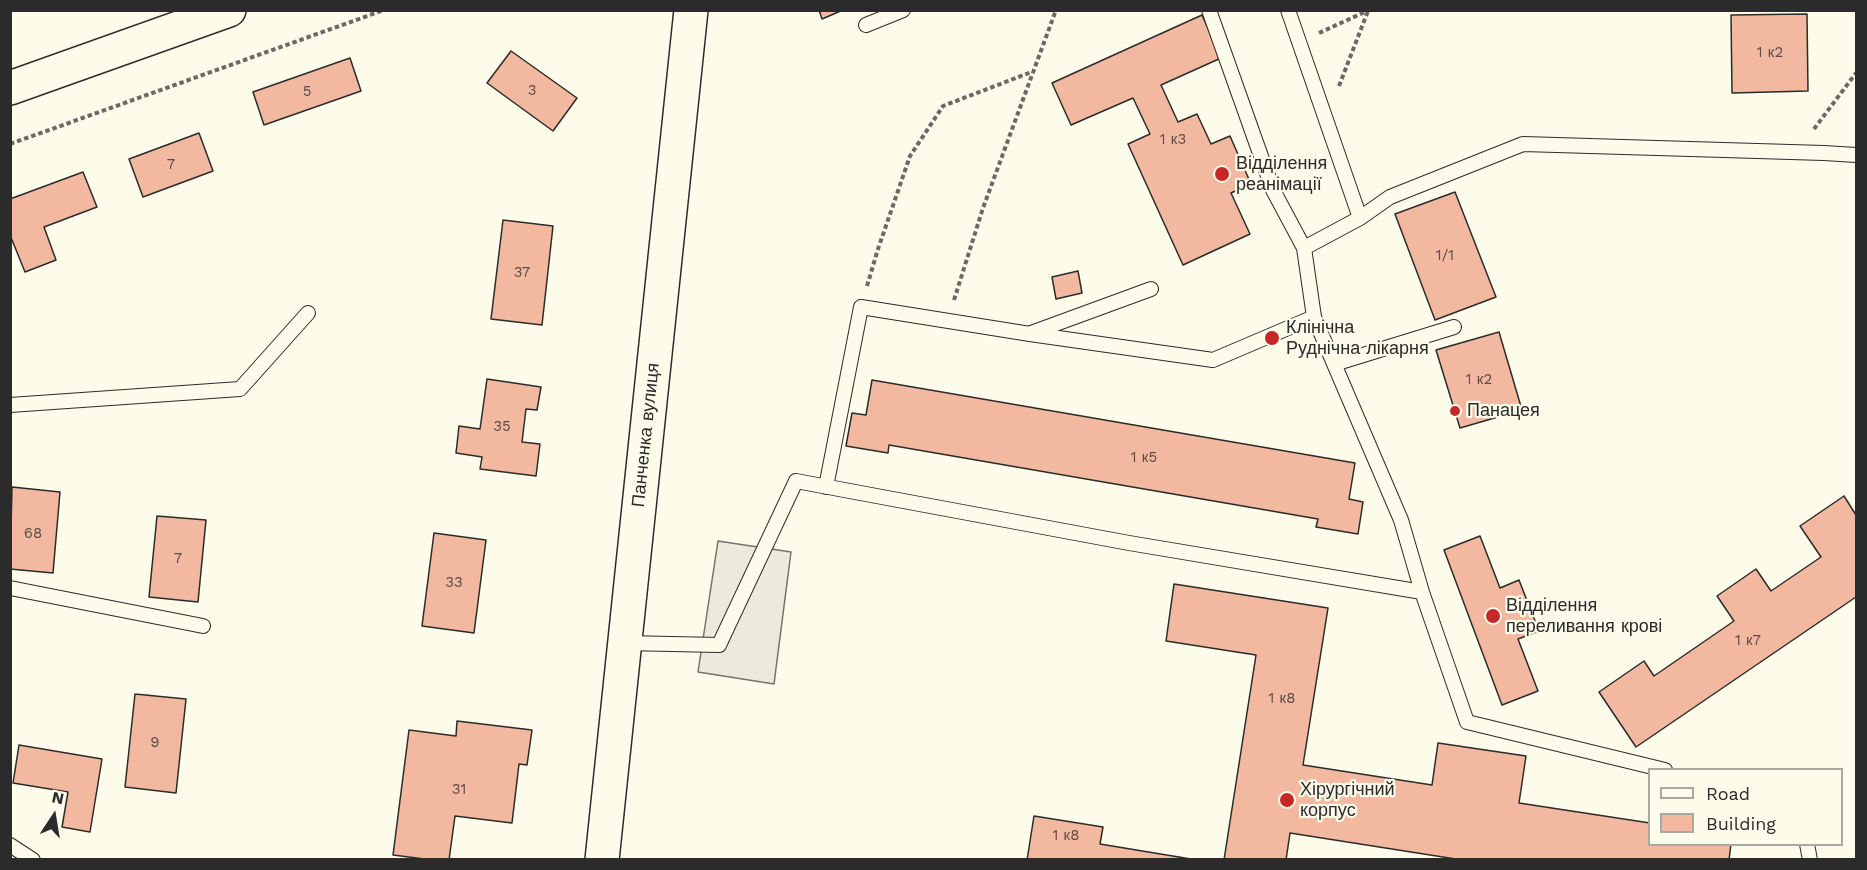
<!DOCTYPE html>
<meta charset="utf-8">
<style>
body{margin:0}
#map{position:relative;width:1867px;height:870px;overflow:hidden;background:#fdfbea;font-family:"Work Sans",sans-serif}
canvas{display:block}
.frame{position:absolute;inset:0;border:12px solid #2b2b2b;pointer-events:none}
.legend{position:absolute;left:1648px;top:768px;width:195px;height:78px;box-sizing:border-box;background:#fdfbea;border:2px solid #a9a89e;margin:0;padding:8px 10px;list-style:none;font-size:18px;color:#2b2b2b}
.legend li{display:flex;align-items:center;gap:12px;height:30px}
.legend b{width:30px;border:2px solid #a9a89e}
.north{position:absolute;left:24px;top:786px;width:60px;height:60px;-webkit-text-stroke:4px #fdfbea;paint-order:stroke;rotate:12deg;font-size:16px;font-weight:700;line-height:24px;text-align:center;color:#2b2b2b}
.north::after{content:'';display:block;margin:auto;width:21px;height:27px;background:#2b2b2b;clip-path:polygon(50% 0,100% 100%,50% 72%,0 100%)}
</style>
<div id="map">
<canvas width="1867" height="870"></canvas>
<div class="frame"></div>
<ul class="legend">
<li><b style="height:8px;background:#fdfbea"></b>Road</li>
<li><b style="height:16px;background:#f2b8a0"></b>Building</li>
</ul>
<div class="north">N</div>
</div>
<script>
const context = document.querySelector('canvas').getContext('2d');
context.lineJoin = 'round';
function fillPath(path, color) { context.fillStyle = color; context.fill(path, 'evenodd'); }
const poly = rows => new Path2D(rows.map(r => 'M' + r).join(''));
function stroke(path, color, width, dash) { context.strokeStyle = color; context.lineWidth = width; context.lineCap = dash ? 'butt' : 'round'; context.setLineDash(dash || []); context.stroke(path); }
function label(font, color, halo, rows, align = 'center') {
  context.font = font + ' "Work Sans",sans-serif'; context.lineWidth = 4.5; context.setLineDash([]); context.textBaseline = 'middle'; context.strokeStyle = halo; context.fillStyle = color; for (const [text, x, y, turn = 0] of rows) {
    context.save(); context.translate(x, y); context.rotate((+turn || 0) * Math.PI / 180); context.textAlign = isNaN(turn) ? turn : align; if (halo) context.strokeText(text, 0, 0); context.fillText(text, 0, 0); context.restore();
  }
}
const parking = poly([
 [718,541,791,552,774,684,698,672,718,541]
]);
const building = poly([
 [819,10,843,10,822,19,819,10],
 [1807,14,1808,91,1732,93,1731,15,1807,14],
 [1202,15,1221,58,1161,85,1178,122,1197,114,1211,144,1230,136,1251,184,1231,193,1250,234,1183,265,1128,144,1150,134,1133,98,1071,125,1052,83,1202,15],
 [511,51,577,98,553,131,487,83,511,51],
 [350,58,361,91,264,125,253,92,350,58],
 [199,133,213,171,143,197,129,159,199,133],
 [83,172,97,207,44,227,56,260,25,272,10,235,10,199,83,172],
 [1455,192,1496,297,1435,320,1395,214,1455,192],
 [503,220,553,226,542,325,491,319,503,220],
 [1078,271,1082,293,1056,299,1052,277,1078,271],
 [1499,332,1522,410,1460,428,1436,350,1499,332],
 [487,379,541,387,537,410,526,409,522,442,540,444,536,476,480,469,482,457,456,453,459,426,480,429,487,379],
 [872,380,1355,463,1349,499,1363,502,1358,534,1316,527,1318,519,889,445,888,453,846,446,852,413,866,415,872,380],
 [12,487,60,492,53,573,10,569,12,487],
 [1844,496,1856,515,1856,597,1636,747,1599,692,1644,661,1654,676,1734,621,1717,596,1756,569,1771,591,1821,557,1800,526,1844,496],
 [157,516,206,520,198,602,149,597,157,516],
 [434,533,486,540,474,633,422,626,434,533],
 [1480,536,1500,588,1519,580,1539,631,1518,639,1538,691,1502,705,1444,550,1480,536],
 [1174,584,1328,608,1303,765,1432,785,1438,743,1526,756,1519,803,1650,823,1650,844,1731,844,1729,860,1462,860,1290,833,1286,860,1224,860,1256,655,1166,641,1174,584],
 [135,694,186,699,176,793,125,787,135,694],
 [457,721,532,730,527,765,519,764,512,823,455,816,449,860,432,860,393,855,409,730,456,736,457,721],
 [19,745,102,759,90,832,62,827,68,792,13,783,19,745],
 [1034,816,1103,827,1100,844,1197,860,1027,860,1034,816]
]);
const path = poly([
 [1319,33,1367,11],
 [1339,86,1368,11],
 [1814,129,1856,73],
 [10,144,384,10],
 [867,286,878,249,910,156,943,106,1034,71],
 [954,300,983,208,1056,10]
]);
const service = poly([
 [1209,10,1273,190,1304,248],
 [866,25,903,10],
 [1360,218,1390,197,1523,144,1824,153,1856,155],
 [1314,317,1401,520,1422,592],
 [1031,333,1151,289],
 [1334,364,1454,327],
 [10,405,240,389,308,313],
 [826,487,861,307,1030,334,1213,360,1314,317,1304,248,1360,218,1288,10],
 [10,588,203,626],
 [624,643,719,645,796,481,1129,543,1422,592,1467,722,1665,770],
 [1807,844,1810,860],
 [10,845,33,860]
]);
const tertiary = poly([
 [602,860,691,10]
]);
const primary = poly([
 [10,88,229,10]
]);
const markers = [
 [1222,174,8,"#c62828"],
 [1272,338,8,"#c62828"],
 [1455,411,6,"#c62828"],
 [1493,616,8,"#c62828"],
 [1287,800,8,"#c62828"]
];
const numberNames = [
 ["1 к2",1770,53],
 ["3",532,91],
 ["5",307,92],
 ["1 к3",1173,140],
 ["7",171,165],
 ["1/1",1445,256],
 ["37",522,273],
 ["1 к2",1479,380],
 ["35",502,427],
 ["1 к5",1144,458],
 ["68",33,534],
 ["7",178,559],
 ["33",454,583],
 ["1 к7",1748,641],
 ["1 к8",1282,699],
 ["9",155,743],
 ["31",459,790],
 ["1 к8",1066,836]
];
const poiNames = [
 ["Відділення",1236,164],
 ["реанімації",1236,185],
 ["Клінічна",1286,328],
 ["Руднічна лікарня",1286,349],
 ["Панацея",1467,411],
 ["Відділення",1506,606],
 ["переливання крові",1506,627],
 ["Хірургічний",1300,790],
 ["корпус",1300,811]
];
const streetNames = [
 ["Панченка вулиця",646,435,-84]
];
fillPath(parking, '#eceadb');
stroke(parking, '#74746e', 1.5);
fillPath(building, '#f2b8a0');
stroke(building, '#2b2b2b', 1.5);
stroke(service, '#2b2b2b', 16);
stroke(tertiary, '#2b2b2b', 36);
stroke(primary, '#2b2b2b', 36);
stroke(path, '#6a6964', 4, [4.5, 3]);
stroke(service, '#fdfbea', 14);
stroke(tertiary, '#fdfbea', 33);
stroke(primary, '#fdfbea', 33);
for (const [x, y, r, color] of markers) { const dot = new Path2D(); dot.arc(x, y, r, 0, 2 * Math.PI); context.fillStyle = color; context.fill(dot); stroke(dot, '#fdfbea', 2); }
label('15px', '#5d4e48', null, numberNames);
label('18px', '#2b2b2b', '#fdfbea', poiNames, 'left');
label('18px', '#2b2b2b', '#fdfbea', streetNames);
</script>
